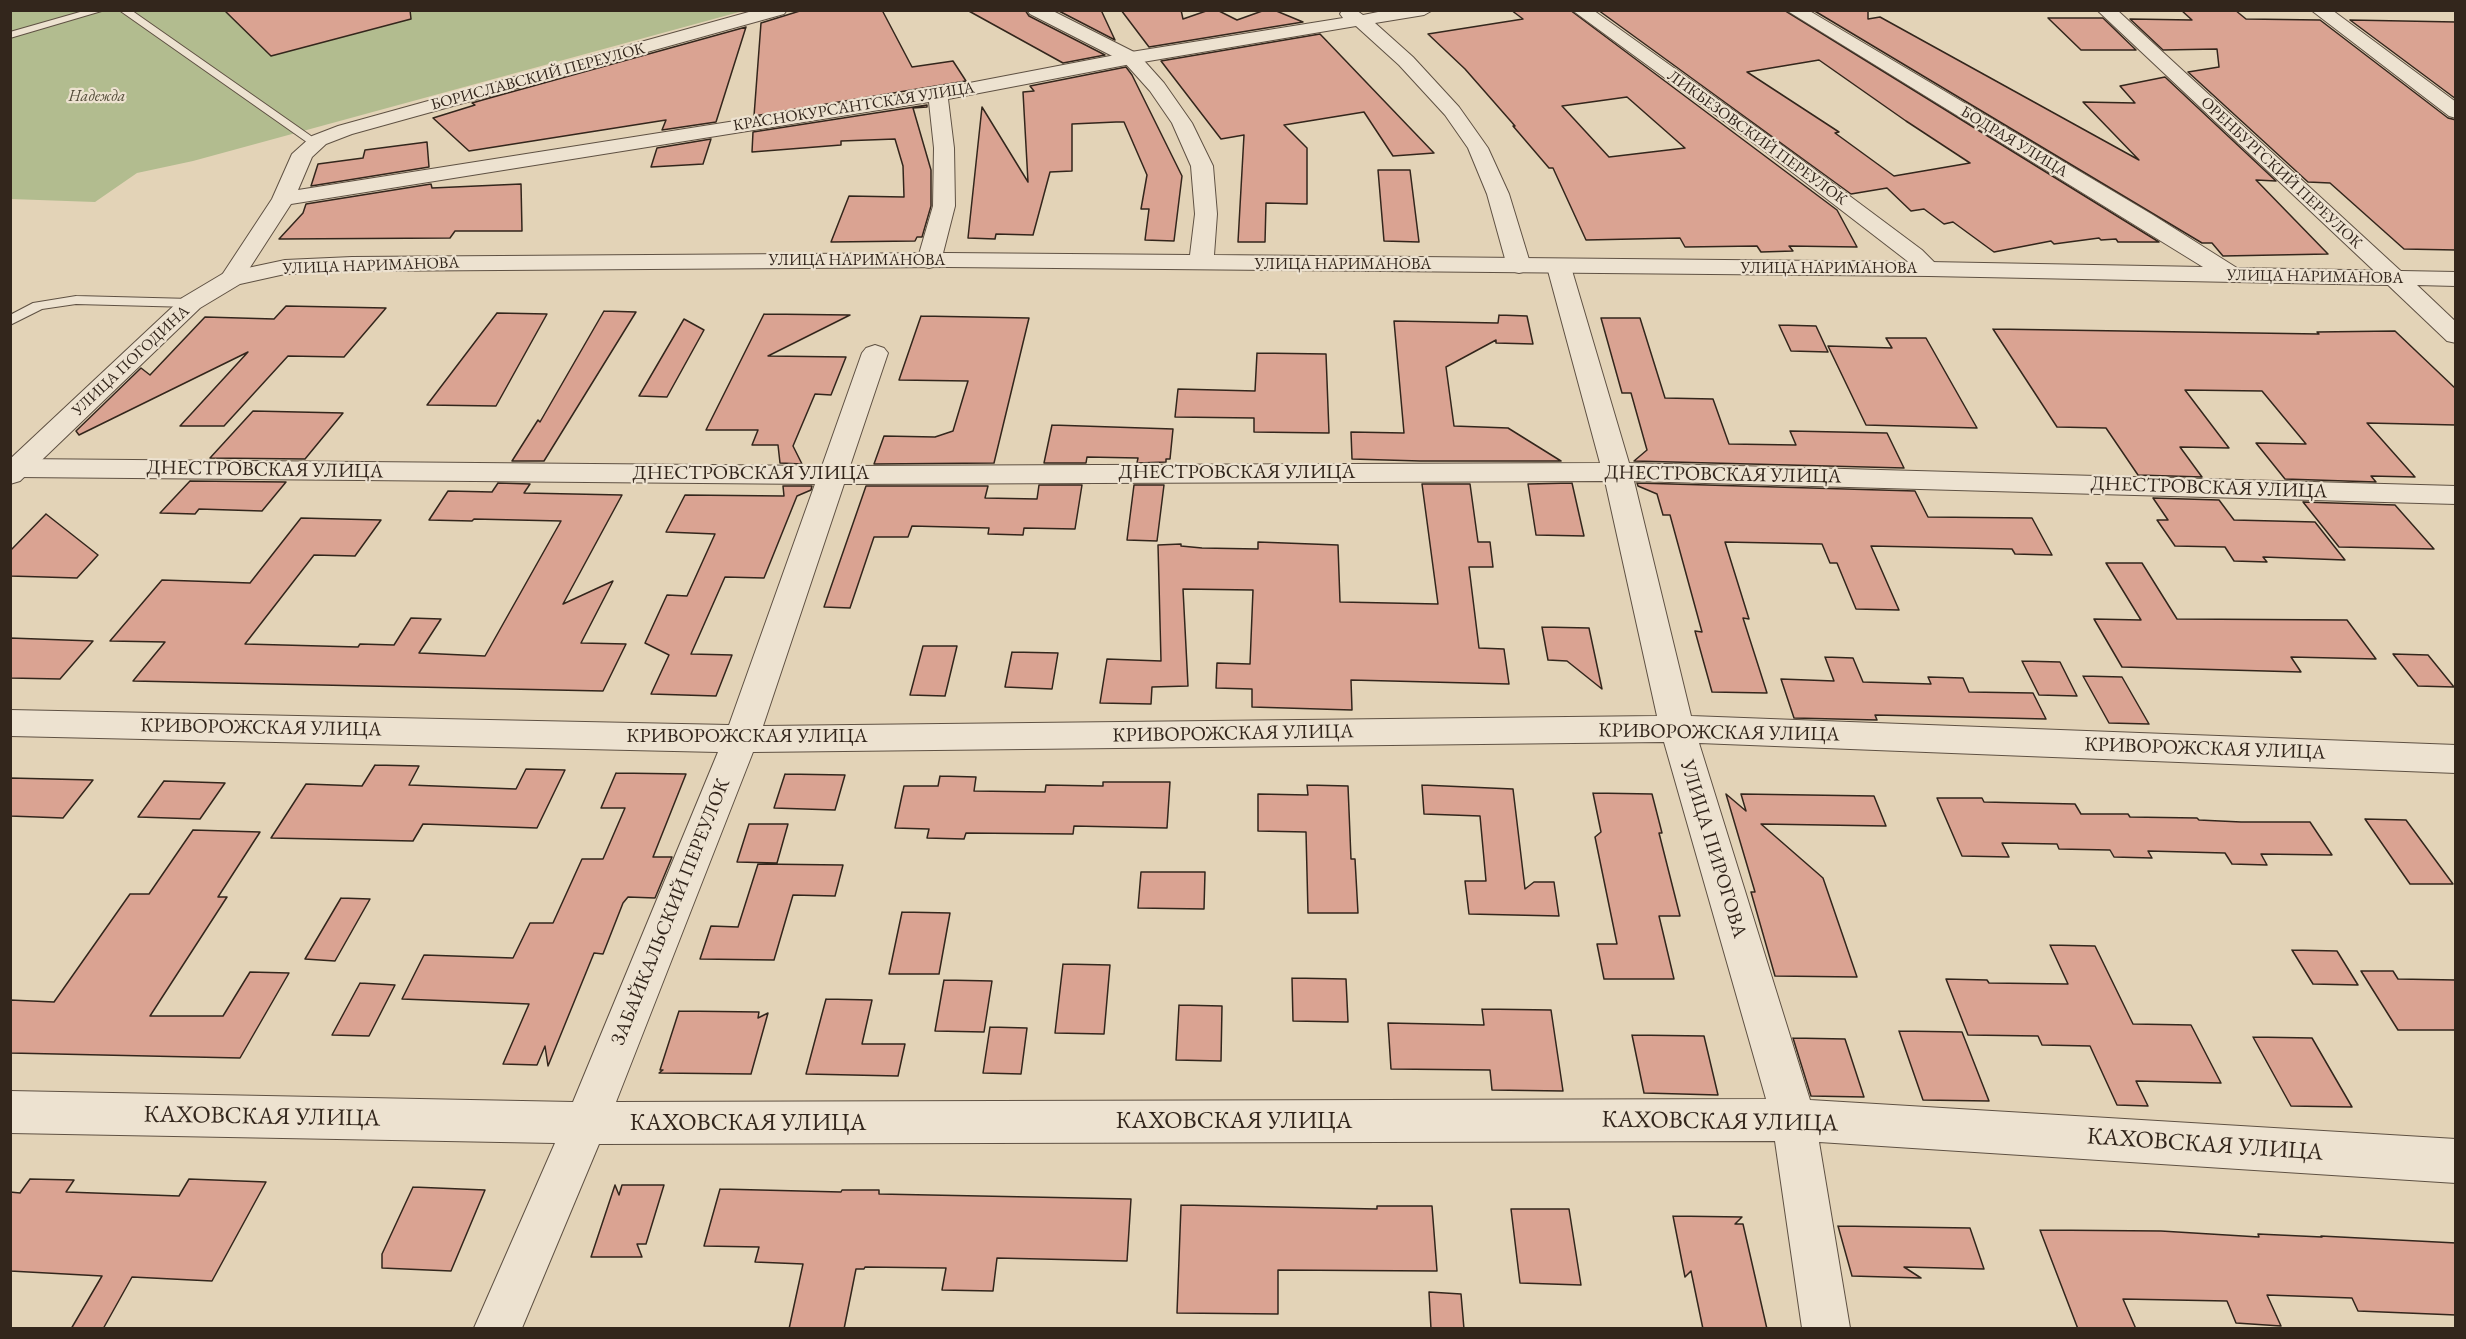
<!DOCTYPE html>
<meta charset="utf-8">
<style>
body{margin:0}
#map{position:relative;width:2466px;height:1339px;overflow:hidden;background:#e3d3b7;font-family:"EB Garamond",serif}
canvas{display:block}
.frame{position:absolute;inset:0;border:12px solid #33261c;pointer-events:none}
</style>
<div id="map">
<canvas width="2466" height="1339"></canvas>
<div class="frame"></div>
</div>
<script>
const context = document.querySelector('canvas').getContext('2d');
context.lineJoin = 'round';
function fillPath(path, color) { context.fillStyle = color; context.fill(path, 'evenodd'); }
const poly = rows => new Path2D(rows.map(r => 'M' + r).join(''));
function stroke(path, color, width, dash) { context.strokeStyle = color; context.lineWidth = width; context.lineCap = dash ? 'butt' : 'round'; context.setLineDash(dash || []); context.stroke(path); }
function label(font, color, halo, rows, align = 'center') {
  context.font = font + ' "EB Garamond",serif'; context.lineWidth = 4.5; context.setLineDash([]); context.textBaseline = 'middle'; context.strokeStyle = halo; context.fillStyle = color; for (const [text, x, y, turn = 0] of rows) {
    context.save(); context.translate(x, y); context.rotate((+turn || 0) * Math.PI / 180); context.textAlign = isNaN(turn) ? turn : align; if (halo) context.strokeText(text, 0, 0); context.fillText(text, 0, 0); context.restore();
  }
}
const green = poly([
 [10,11,743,11,193,161,137,173,95,202,11,199]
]);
const building = poly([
 [224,10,410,10,411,19,271,56,224,10],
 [803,10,882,10,912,67,953,61,966,81,754,116,761,23,803,10],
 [967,10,1025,10,1029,16,1105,55,1063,63,967,10],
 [1057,10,1101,10,1115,40,1057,10],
 [1121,10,1181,10,1183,19,1209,10,1217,10,1237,20,1265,10,1274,10,1303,22,1149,47,1121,10],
 [1511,10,1570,10,1837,210,1857,247,1789,246,1793,251,1761,252,1757,246,1685,247,1680,238,1586,240,1553,168,1549,168,1513,126,1515,126,1465,69,1428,34,1523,19,1511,10],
 [1627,97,1685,148,1609,157,1562,106,1627,97],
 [1598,10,1784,10,2159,242,2118,242,2116,239,2101,240,2099,238,2054,244,2051,241,1994,252,1953,222,1944,224,1924,209,1911,211,1887,188,1851,194,1598,10],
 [1819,60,1906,121,1970,163,1894,176,1835,133,1839,132,1747,72,1819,60],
 [1813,10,1868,10,1868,19,1880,17,2139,160,2083,102,2135,103,2120,86,2165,77,2276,181,2256,180,2328,254,2223,256,2212,243,2202,243,1813,10],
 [2181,10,2235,10,2246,19,2320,20,2448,118,2456,120,2456,250,2404,249,2330,183,2308,182,2188,72,2219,67,2217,49,2163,50,2130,19,2192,20,2181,10],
 [2048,18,2103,18,2136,50,2081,50,2048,18],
 [2350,20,2456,22,2456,99,2350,20],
 [746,27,716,122,662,130,666,120,469,151,433,118,475,105,472,103,486,99,746,27],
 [1320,34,1434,153,1393,156,1364,112,1284,125,1307,148,1307,204,1266,203,1265,242,1238,242,1244,135,1221,139,1161,61,1320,34],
 [1126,67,1132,75,1182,176,1174,241,1145,240,1149,209,1141,209,1147,175,1124,122,1116,122,1072,124,1072,171,1050,172,1033,235,996,234,995,239,968,238,982,107,1028,182,1023,92,1034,91,1030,86,1126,67],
 [927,105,927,107,913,108,931,170,931,206,922,237,917,237,915,241,831,242,849,196,904,197,903,166,895,139,841,141,841,145,752,152,753,132,927,105],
 [711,139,703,164,651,167,657,148,711,139],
 [427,142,429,167,311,186,318,164,363,158,365,150,427,142],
 [1378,170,1410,170,1419,242,1384,241,1378,170],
 [431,184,432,188,521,184,522,231,455,231,450,238,279,239,303,213,306,204,431,184],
 [286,306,386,308,344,357,288,356,224,426,180,426,248,352,79,435,76,431,141,368,150,375,205,317,274,319,286,306],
 [604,311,636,312,544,461,512,461,538,420,540,422,604,311],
 [497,313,547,314,496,406,427,405,497,313],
 [764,314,850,315,768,356,846,357,831,395,815,394,793,446,802,464,780,463,778,445,752,445,758,430,706,430,764,314],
 [1499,315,1527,316,1533,344,1496,343,1496,340,1446,367,1454,426,1508,428,1561,461,1420,461,1352,459,1351,432,1404,433,1394,321,1498,323,1499,315],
 [921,316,1029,318,994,463,874,464,884,436,935,437,953,431,968,381,899,380,921,316],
 [1601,318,1640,318,1665,398,1713,399,1729,444,1796,445,1790,431,1887,433,1904,468,1634,461,1647,450,1631,393,1622,393,1601,318],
 [684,319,704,330,667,397,639,396,684,319],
 [1779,325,1816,326,1828,352,1791,351,1779,325],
 [1993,329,2319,334,2317,332,2395,331,2456,389,2456,425,2367,423,2415,477,2371,476,2376,482,2285,479,2256,443,2306,444,2262,391,2185,390,2229,448,2180,447,2202,477,2138,475,2106,428,2057,427,1993,329],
 [1886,338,1926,338,1977,428,1866,425,1828,346,1892,348,1886,338],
 [1257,353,1326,354,1329,433,1254,432,1254,418,1175,417,1178,389,1255,391,1257,353],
 [253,411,343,413,305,459,210,458,253,411],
 [1052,425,1173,429,1170,459,1166,459,1166,462,1137,463,1138,458,1087,457,1086,463,1044,463,1052,425],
 [190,481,286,482,262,511,199,509,195,514,160,513,190,481],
 [498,483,530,484,524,493,622,495,563,604,613,581,581,643,626,644,603,691,133,681,165,642,110,641,162,580,250,583,301,518,381,520,355,556,314,555,245,644,358,647,360,644,394,645,411,618,441,619,419,653,485,656,561,521,474,519,472,521,429,520,448,491,492,492,498,483],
 [1572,483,1584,536,1536,535,1528,484,1572,483],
 [1637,483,1915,491,1928,517,2032,518,2052,555,2015,554,2012,549,1871,546,1899,610,1856,609,1837,563,1830,563,1822,544,1725,542,1749,619,1743,618,1767,693,1712,692,1695,631,1702,632,1670,515,1663,515,1657,494,1638,486,1637,483],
 [1422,484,1470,484,1478,542,1490,542,1493,567,1469,567,1479,648,1504,649,1509,684,1351,680,1352,710,1252,707,1252,689,1216,688,1217,663,1250,664,1253,590,1183,589,1188,686,1152,687,1151,704,1100,703,1107,659,1161,661,1158,545,1181,544,1181,546,1202,548,1258,549,1258,542,1338,545,1340,602,1438,604,1422,484],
 [1039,485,1082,485,1075,529,1024,528,1023,535,988,534,989,528,912,526,908,537,874,537,850,608,824,607,866,486,988,486,985,498,1037,499,1039,485],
 [1134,485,1164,485,1157,541,1127,540,1134,485],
 [783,486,812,486,811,490,797,496,764,578,725,577,691,654,732,655,716,696,651,694,669,655,645,643,667,595,687,596,715,534,666,532,685,495,784,496,783,486],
 [2153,498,2219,500,2234,520,2315,522,2345,560,2263,557,2267,562,2234,561,2225,547,2175,546,2157,520,2168,520,2153,498],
 [2303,502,2395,505,2434,549,2339,547,2303,502],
 [46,514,98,555,77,578,10,576,10,551,46,514],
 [2106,563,2142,563,2177,619,2347,620,2376,659,2291,657,2301,672,2122,667,2094,619,2141,620,2106,563],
 [1542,627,1589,628,1602,689,1567,661,1548,660,1542,627],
 [10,638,93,641,60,679,10,678,10,638],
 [923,646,957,646,945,696,910,695,923,646],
 [1012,652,1058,653,1052,689,1005,687,1012,652],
 [2393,654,2428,655,2454,687,2418,686,2393,654],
 [1825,657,1853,658,1863,682,1931,684,1928,677,1963,678,1969,692,2033,693,2046,719,1875,715,1877,720,1794,718,1781,679,1834,681,1825,657],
 [2022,661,2060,662,2077,696,2039,695,2022,661],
 [2083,676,2122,677,2149,724,2109,723,2083,676],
 [375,765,419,766,409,785,516,789,526,769,565,770,537,828,423,824,413,841,271,838,306,784,362,786,375,765],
 [616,773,686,774,653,857,672,857,655,898,628,897,623,903,603,954,594,953,548,1066,545,1046,537,1065,503,1064,529,1004,402,999,424,955,513,958,530,923,553,923,582,859,603,859,625,808,601,808,616,773],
 [785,774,845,775,835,810,774,808,785,774],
 [940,776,976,777,974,791,1045,792,1046,785,1103,786,1103,782,1170,782,1167,828,1074,826,1073,834,966,833,964,839,927,838,929,829,895,828,904,786,938,786,940,776],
 [10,778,93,780,63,818,10,816,10,778],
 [164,781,225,783,200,819,138,817,164,781],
 [1307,785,1348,786,1351,859,1355,859,1358,913,1308,913,1306,832,1258,831,1258,794,1308,795,1307,785],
 [1422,785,1513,789,1525,889,1534,882,1554,882,1559,916,1469,914,1465,881,1486,881,1480,816,1424,814,1422,785],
 [1593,793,1652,794,1662,833,1659,833,1680,916,1659,916,1674,979,1604,979,1597,944,1617,944,1595,837,1601,832,1593,793],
 [1726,794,1746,811,1741,794,1874,796,1886,826,1761,824,1823,878,1857,977,1775,976,1751,892,1755,892,1726,794],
 [1937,798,1982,798,1984,802,2075,804,2081,814,2128,814,2130,817,2197,818,2199,820,2241,822,2310,822,2332,855,2261,854,2267,865,2232,864,2225,853,2148,851,2152,858,2114,857,2110,850,2059,849,2057,844,2002,843,2009,857,1962,856,1937,798],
 [2365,819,2406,820,2453,884,2410,884,2365,819],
 [749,824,788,824,777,863,737,862,749,824],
 [193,830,260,832,218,897,227,897,150,1016,223,1016,250,972,289,973,240,1058,10,1053,10,1000,54,1002,130,894,149,894,193,830],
 [758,864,843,865,835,896,793,895,774,960,700,959,711,926,738,927,758,864],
 [1141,872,1205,872,1204,909,1138,908,1141,872],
 [341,898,370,899,335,961,305,959,341,898],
 [902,912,950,913,939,974,889,974,902,912],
 [2050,945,2095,946,2133,1024,2191,1025,2221,1083,2136,1081,2148,1106,2117,1105,2090,1046,2042,1045,2038,1036,1968,1035,1946,979,1987,980,1989,983,2068,984,2050,945],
 [2292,950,2337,951,2358,985,2313,984,2292,950],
 [1063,964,1110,965,1104,1034,1055,1033,1063,964],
 [2361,971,2393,971,2398,979,2456,980,2456,1030,2398,1030,2361,971],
 [1292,978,1346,979,1348,1022,1293,1021,1292,978],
 [944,980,992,981,984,1032,935,1031,944,980],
 [360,983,395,985,369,1036,332,1035,360,983],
 [826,999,872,1000,862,1044,905,1044,898,1076,806,1074,826,999],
 [1179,1005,1222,1006,1221,1061,1176,1060,1179,1005],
 [1482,1009,1551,1010,1563,1091,1492,1090,1490,1070,1391,1069,1388,1023,1484,1025,1482,1009],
 [679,1011,759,1012,758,1018,768,1013,751,1074,659,1073,663,1070,660,1070,679,1011],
 [990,1027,1027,1028,1021,1074,983,1073,990,1027],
 [1899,1031,1962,1032,1989,1101,1923,1100,1899,1031],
 [1632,1035,1704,1036,1718,1095,1644,1093,1632,1035],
 [2253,1037,2312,1038,2352,1107,2291,1106,2253,1037],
 [1793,1038,1845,1039,1864,1097,1811,1096,1793,1038],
 [30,1179,74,1180,66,1192,179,1196,189,1179,266,1182,212,1281,132,1277,103,1329,71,1329,102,1276,10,1271,10,1192,20,1193,30,1179],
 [615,1185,619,1195,622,1185,664,1185,646,1244,637,1244,642,1257,591,1257,615,1185],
 [413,1187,485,1190,451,1271,382,1268,382,1254,413,1187],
 [720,1189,841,1192,842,1190,879,1190,879,1194,1131,1199,1127,1261,997,1258,993,1291,942,1290,946,1268,865,1267,864,1269,856,1269,844,1329,789,1329,803,1264,755,1262,759,1247,704,1246,720,1189],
 [1181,1205,1377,1209,1377,1206,1432,1206,1437,1271,1278,1270,1278,1314,1177,1313,1181,1205],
 [1511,1209,1569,1209,1581,1285,1520,1283,1511,1209],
 [1673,1216,1742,1217,1735,1224,1743,1224,1767,1329,1703,1329,1691,1271,1685,1277,1673,1216],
 [1838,1226,1970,1228,1984,1269,1904,1267,1921,1278,1852,1276,1838,1226],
 [2040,1230,2161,1231,2259,1237,2258,1234,2322,1237,2321,1236,2456,1243,2456,1315,2358,1311,2352,1298,2267,1295,2281,1326,2236,1323,2227,1301,2123,1299,2136,1329,2078,1329,2040,1230],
 [1429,1292,1461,1294,1464,1329,1431,1329,1429,1292]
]);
const service = poly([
 [87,10,105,10,10,38,10,32,87,10],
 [119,10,131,10,321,143,319,145,311,145,119,10],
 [76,296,191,299,198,303,191,307,76,304,42,309,10,325,10,315,33,303,76,296]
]);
const minor = poly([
 [756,10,787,10,784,14,352,134,326,144,312,157,298,190,938,89,1131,52,1343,18,1340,14,1342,10,1356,10,1363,15,1388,10,1433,10,1424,15,1375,23,1413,57,1459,107,1488,148,1509,194,1531,266,1527,271,1519,273,1511,271,1507,266,1487,194,1468,148,1445,115,1399,65,1356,26,1131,64,948,99,954,148,955,206,941,261,937,266,929,268,921,266,917,261,933,206,934,148,929,102,291,204,240,283,232,285,224,283,220,278,272,199,292,154,312,136,338,126,756,10],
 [1572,10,1593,10,1780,144,1922,250,1941,269,1937,274,1929,276,1921,274,1906,260,1766,152,1572,10],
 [2097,10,2117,10,2404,274,2408,279,2404,284,2396,286,2388,284,2097,10],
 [2311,10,2332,10,2456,102,2456,118,2449,116,2311,10],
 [1559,260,1567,262,1571,267,1629,463,2456,486,2456,504,1634,481,1691,716,2456,745,2456,773,1699,743,1810,1100,2456,1139,2456,1183,1819,1142,1850,1328,1802,1328,1775,1141,599,1144,522,1328,474,1328,555,1143,10,1133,10,1091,573,1102,718,752,10,736,10,710,729,725,815,484,18,477,10,475,10,461,18,459,822,466,862,353,866,348,875,345,884,348,888,353,850,466,1600,463,1547,267,1551,262,1559,260],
 [1605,481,1657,716,763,726,844,484,1605,481],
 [1664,742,1766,1099,616,1102,753,752,1664,742]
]);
const tertiary = poly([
 [1027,10,1051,10,1138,54,1164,83,1192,123,1213,166,1217,214,1214,255,1929,262,2203,267,1786,10,1808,10,2153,215,2237,268,2456,272,2456,286,2417,285,2456,322,2456,343,2447,341,2388,285,1929,276,947,267,352,271,285,274,240,284,200,308,20,481,10,484,10,459,182,298,224,273,285,260,352,257,947,253,1190,255,1195,214,1191,166,1172,123,1150,91,1124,62,1030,14,1027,10]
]);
const farStreetnames = [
 ["БОРИСЛАВСКИЙ ПЕРЕУЛОК",538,77,-15],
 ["КРАСНОКУРСАНТСКАЯ УЛИЦА",854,107,-9],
 ["ЛИКБЕЗОВСКИЙ ПЕРЕУЛОК",1757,138,36],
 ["БОДРАЯ УЛИЦА",2014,142,31],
 ["ОРЕНБУРГСКИЙ ПЕРЕУЛОК",2281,173,43],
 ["УЛИЦА НАРИМАНОВА",857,261],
 ["УЛИЦА НАРИМАНОВА",1343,265],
 ["УЛИЦА НАРИМАНОВА",371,266,-2],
 ["УЛИЦА НАРИМАНОВА",1829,269],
 ["УЛИЦА НАРИМАНОВА",2315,277,1],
 ["УЛИЦА ПОГОДИНА",131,361,-43]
];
const farParknames = [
 ["Надежда",97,97]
];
const streetNames = [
 ["ДНЕСТРОВСКАЯ УЛИЦА",265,470,1],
 ["ДНЕСТРОВСКАЯ УЛИЦА",1237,473],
 ["ДНЕСТРОВСКАЯ УЛИЦА",751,474],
 ["ДНЕСТРОВСКАЯ УЛИЦА",1723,475,1],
 ["ДНЕСТРОВСКАЯ УЛИЦА",2209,488,2],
 ["КРИВОРОЖСКАЯ УЛИЦА",261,728,1],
 ["КРИВОРОЖСКАЯ УЛИЦА",1719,733,1],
 ["КРИВОРОЖСКАЯ УЛИЦА",1233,734,-1],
 ["КРИВОРОЖСКАЯ УЛИЦА",747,737],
 ["КРИВОРОЖСКАЯ УЛИЦА",2205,749,2],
 ["УЛИЦА ПИРОГОВА",1713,849,73],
 ["ЗАБАЙКАЛЬСКИЙ ПЕРЕУЛОК",671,912,-68]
];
const nearStreetnames = [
 ["КАХОВСКАЯ УЛИЦА",262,1117,1],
 ["КАХОВСКАЯ УЛИЦА",1234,1121],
 ["КАХОВСКАЯ УЛИЦА",1720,1122,1],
 ["КАХОВСКАЯ УЛИЦА",748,1123],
 ["КАХОВСКАЯ УЛИЦА",2205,1145,4]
];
fillPath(green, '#b2bc8f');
fillPath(building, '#daa392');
stroke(building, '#33261c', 1.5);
stroke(service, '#5f5143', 2);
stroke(minor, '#5f5143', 2);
stroke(tertiary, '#5f5143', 2);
fillPath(service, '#ede2d0');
fillPath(minor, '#ede2d0');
fillPath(tertiary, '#ede2d0');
label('16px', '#33261c', '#ede2d0', farStreetnames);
label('italic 16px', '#534c39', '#ede2d0', farParknames);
label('20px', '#33261c', '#ede2d0', streetNames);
label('24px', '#33261c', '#ede2d0', nearStreetnames);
</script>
